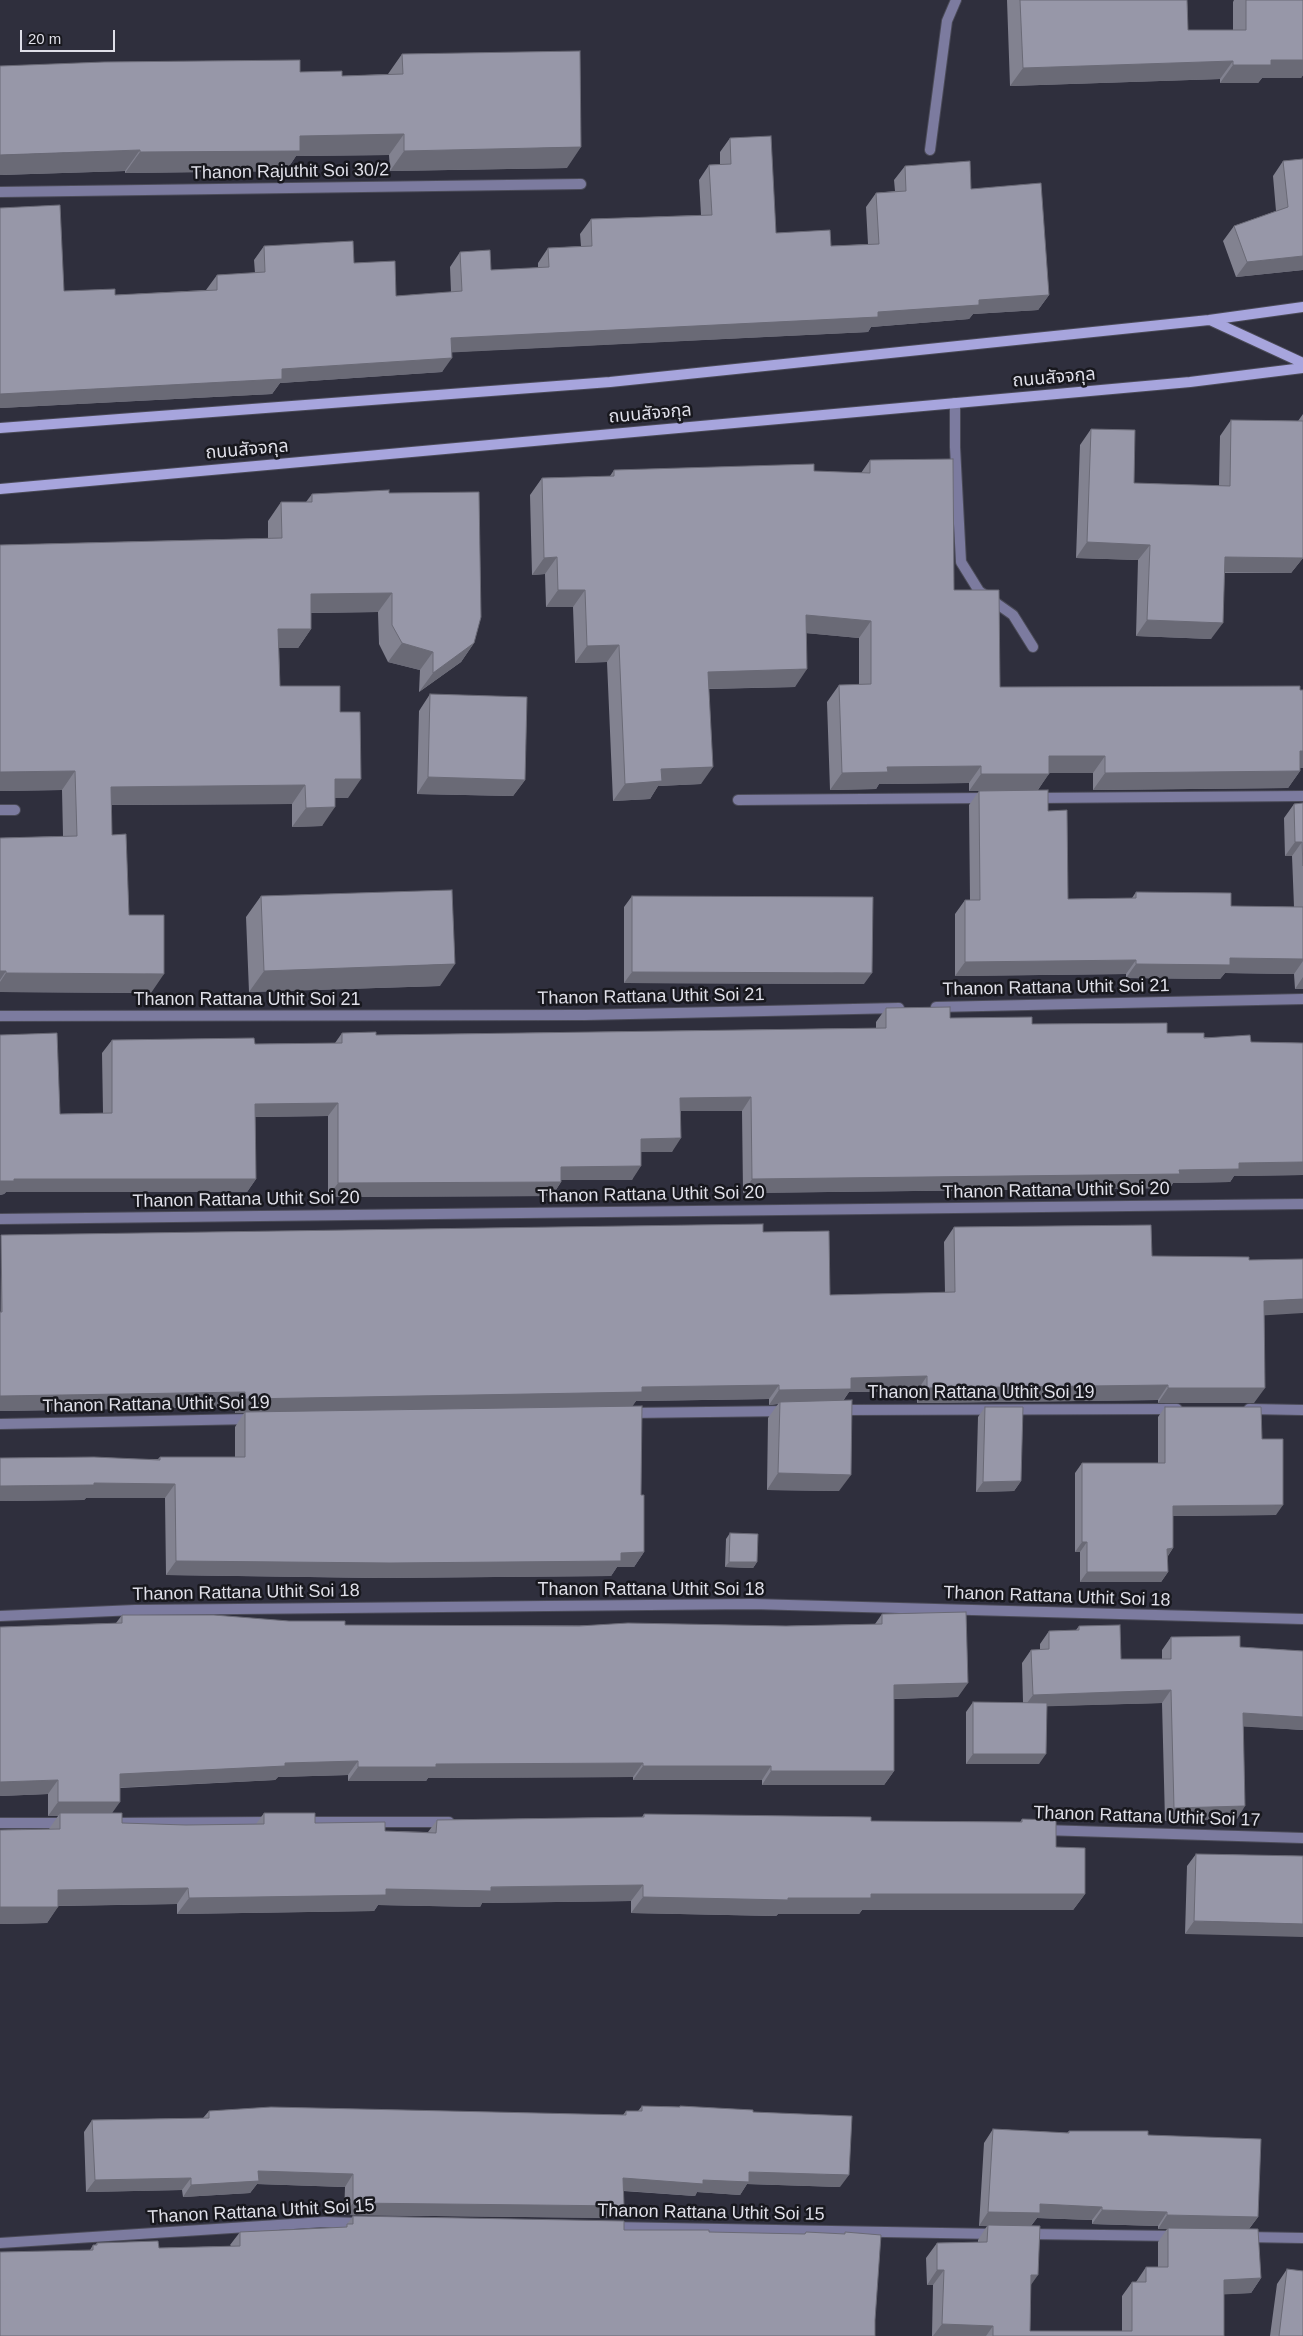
<!DOCTYPE html>
<meta charset="utf-8">
<style>
body{margin:0}
#map{position:relative;width:1303px;height:2336px;overflow:hidden;background:#2f2f3d;font-family:Arial,sans-serif}
canvas{display:block}
.scale{position:absolute;left:20px;top:30px;width:95px;height:22px;box-sizing:border-box;border:2px solid #dfdfe8;border-top:0;padding-left:6px;font-size:15px;line-height:18px;white-space:nowrap;color:#dfdfe8;-webkit-text-stroke:4px #18181e;paint-order:stroke}
</style>
<div id="map">
<canvas width="1303" height="2336"></canvas>
<div class="scale">20 m</div>
</div>
<script>
const context = document.querySelector('canvas').getContext('2d');
context.lineJoin = 'round';
const poly = rows => new Path2D(rows.map(r => 'M' + r).join(''));
function stroke(path, color, width, dash) { context.strokeStyle = color; context.lineWidth = width; context.lineCap = dash ? 'butt' : 'round'; context.setLineDash(dash || []); context.stroke(path); }
function fillPath(path, color) { context.fillStyle = color; context.fill(path, 'evenodd'); }
function label(font, color, halo, rows, align = 'center') {
  context.font = font + ' Arial,"Noto Sans Thai",sans-serif'; context.lineWidth = 5; context.setLineDash([]); context.textBaseline = 'middle'; context.strokeStyle = halo; context.fillStyle = color; for (const [text, x, y, turn = 0] of rows) {
    context.save(); context.translate(x, y); context.rotate((+turn || 0) * Math.PI / 180); context.textAlign = isNaN(turn) ? turn : align; if (halo) context.strokeText(text, 0, 0); context.fillText(text, 0, 0); context.restore();
  }
}
const lane = poly([
 [955,403,955,447,961,562,979,591,1013,615,1033,647]
]);
const street = poly([
 [930,150,947,21,956,0],
 [0,192,581,184],
 [1034,798,1303,796],
 [738,800,987,798],
 [0,810,15,810],
 [936,1007,1303,999],
 [0,1016,585,1015,899,1008],
 [0,1219,1303,1204],
 [1249,1409,1303,1410],
 [839,1410,1177,1409],
 [629,1413,787,1411],
 [0,1424,252,1419],
 [0,1616,135,1610,752,1604,1303,1619],
 [303,1822,449,1822],
 [0,1823,66,1823],
 [108,1823,269,1822],
 [1043,1830,1303,1838],
 [610,2227,996,2234],
 [1028,2234,1176,2236],
 [1245,2237,1303,2238],
 [0,2243,324,2222,361,2223]
]);
const secondary = poly([
 [1210,320,1303,363],
 [0,428,610,382,1209,320,1303,307],
 [0,489,1190,382,1303,368]
]);
const wall = poly([
 [1007,0,1187,0,1188,30,1233,30,1233,2,1234,0,1303,0,1303,75,1301,78,1262,78,1258,83,1220,83,1220,79,1010,86],
 [402,54,567,168,390,171,389,155,296,156,286,171,125,173,125,171,0,175,300,72,342,76,388,74],
 [730,138,776,233,831,246,868,244,866,207,876,193,895,191,894,180,905,166,971,189,1049,295,1038,310,973,314,969,319,871,327,868,332,452,352,442,372,280,383,272,394,0,408,0,208,64,291,115,295,206,290,217,275,255,273,254,260,264,246,354,263,396,296,451,292,450,267,460,252,491,270,538,268,538,263,548,248,581,246,580,234,591,219,701,215,699,180,709,165,720,164,720,152],
 [1303,159,1303,270,1236,277,1223,241,1234,226,1276,211,1273,176,1283,161],
 [1303,414,1303,558,1291,573,1224,573,1211,639,1136,636,1138,560,1076,558,1080,445,1091,429,1134,483,1219,486,1220,436,1231,420,1298,421],
 [870,460,954,590,1000,687,1303,690,1303,768,1300,768,1300,771,1288,788,1093,790,1093,773,1049,773,1038,790,1048,811,1068,899,1132,898,1136,892,1231,906,1294,907,1292,856,1285,856,1284,818,1294,804,1303,803,1303,989,1295,989,1294,974,1225,973,1220,979,1126,978,1126,974,955,976,955,914,965,900,970,900,969,805,979,791,969,791,969,783,879,784,876,789,830,790,827,702,839,685,859,685,859,638,806,633,795,687,709,689,701,784,658,786,650,799,613,801,607,662,575,663,573,607,546,607,545,574,532,575,530,495,542,478,610,476,614,470,814,471,861,473],
 [389,493,474,643,461,662,419,692,420,670,388,662,379,644,378,612,311,613,311,629,298,648,279,648,280,686,340,712,348,798,335,798,322,826,292,827,292,804,112,805,112,835,129,915,151,993,0,992,0,838,63,836,62,790,0,791,0,545,268,538,268,521,281,502,306,502,312,494],
 [430,694,525,780,513,796,417,794,419,711],
 [261,896,440,986,249,992,246,917],
 [632,896,864,984,624,983,624,907],
 [886,1008,950,1018,1032,1024,1167,1033,1251,1042,1303,1043,1303,1175,1234,1176,1230,1182,1173,1183,1170,1188,743,1193,742,1111,681,1111,672,1152,641,1152,632,1180,561,1180,561,1182,552,1196,328,1197,328,1116,255,1117,256,1179,247,1192,6,1192,4,1194,0,1195,0,1035,60,1114,103,1113,102,1053,112,1040,255,1044,335,1043,342,1033,376,1035,876,1028,876,1022],
 [954,1227,1152,1256,1249,1260,1264,1315,1254,1403,1158,1403,1158,1400,917,1403,917,1391,849,1392,843,1401,839,1491,767,1490,768,1418,778,1404,769,1405,769,1399,636,1401,632,1406,641,1495,644,1552,634,1567,617,1567,611,1576,380,1578,166,1575,165,1498,86,1498,84,1500,0,1501,0,1458,158,1459,160,1457,235,1457,235,1427,244,1413,235,1413,235,1407,0,1411,1,1235,763,1232,830,1295,945,1293,944,1242],
 [985,1407,1021,1481,1014,1491,976,1492,978,1417],
 [1165,1407,1262,1439,1276,1515,1173,1516,1173,1548,1168,1556,1168,1572,1161,1582,1080,1582,1080,1552,1075,1552,1075,1473,1082,1463,1158,1463,1158,1417],
 [730,1533,757,1562,753,1568,725,1567,726,1539],
 [882,1614,958,1697,894,1699,894,1771,884,1785,762,1785,762,1780,633,1780,633,1777,428,1778,426,1781,348,1781,348,1775,278,1777,275,1780,120,1788,112,1813,122,1823,186,1825,256,1824,264,1813,315,1823,385,1831,428,1832,437,1820,642,1817,644,1814,871,1821,1020,1822,1022,1819,1056,1847,1085,1894,1073,1910,862,1910,859,1914,778,1914,776,1916,631,1913,631,1901,482,1903,480,1907,378,1905,374,1911,177,1914,177,1904,58,1906,47,1923,0,1924,0,1830,49,1829,58,1816,48,1816,48,1794,0,1796,0,1627,116,1623,122,1615,345,1625,786,1626,875,1624],
 [1079,1626,1121,1659,1162,1659,1162,1650,1171,1637,1240,1647,1303,1651,1303,1730,1243,1726,1237,1819,1165,1821,1162,1703,1047,1706,1039,1764,966,1764,966,1712,973,1702,1023,1703,1022,1663,1031,1650,1040,1650,1040,1644,1049,1631,1076,1630],
 [1196,1854,1303,1856,1185,1934,1187,1866],
 [642,2106,679,2107,680,2106,753,2112,840,2187,747,2184,740,2195,697,2192,695,2196,623,2191,624,2206,615,2218,344,2215,345,2187,257,2184,250,2193,183,2197,182,2190,86,2192,84,2132,92,2120,203,2118,209,2111,623,2115,626,2111,638,2111],
 [993,2129,1067,2133,1069,2131,1148,2135,1258,2217,1249,2229,1261,2278,1251,2293,1224,2294,1224,2336,932,2336,933,2285,927,2285,926,2258,937,2243,978,2242,978,2240,987,2226,979,2226,984,2143],
 [1037,2218,1092,2220,1092,2224,1158,2226,1158,2229,1167,2229,1158,2242,1158,2267,1146,2267,1136,2282,1132,2282,1122,2296,1122,2331,1030,2331,1031,2226],
 [353,2216,624,2230,804,2234,806,2232,844,2234,845,2232,875,2320,90,2250,93,2245,95,2245,97,2243,159,2248,231,2246,230,2245,240,2232,345,2227],
 [1287,2269,1303,2336,1270,2336,1277,2284]
]);
const shadedWall = poly([
 [1271,60,1303,60,1303,75,1301,78,1262,78,1258,83,1220,83,1233,65],
 [1233,61,1220,79,1010,86,1023,68],
 [404,134,389,155,296,156,286,171,125,173,140,152,300,136],
 [581,147,567,168,390,171,404,151],
 [140,150,125,171,0,175,0,155],
 [1303,256,1303,270,1236,277,1247,262],
 [1049,295,1038,310,973,314,969,319,871,327,868,332,441,353,451,338,878,312,979,300],
 [452,358,442,372,280,383,272,394,0,408,0,394,282,369],
 [1087,542,1150,545,1138,560,1076,558],
 [557,557,545,574,532,575,544,558],
 [1225,557,1303,558,1291,573,1214,572],
 [558,590,585,590,573,607,546,607],
 [392,593,378,612,298,613,311,594],
 [806,615,871,621,859,638,794,632],
 [1147,620,1223,623,1211,639,1136,636],
 [278,629,311,629,298,648,265,648],
 [402,643,433,652,420,670,388,662],
 [474,643,461,662,419,692,433,673],
 [619,645,607,662,575,663,587,646],
 [807,669,795,687,696,689,708,672],
 [1300,751,1303,751,1303,768,1288,768],
 [1049,756,1105,756,1093,773,1037,773],
 [981,766,969,783,879,784,876,789,830,790,842,773,887,767],
 [713,767,701,784,658,786,650,799,613,801,625,784,661,769],
 [75,771,62,790,0,791,0,772],
 [1300,771,1288,788,1093,790,1105,773],
 [981,774,1049,774,1037,791,969,791],
 [428,777,525,780,513,796,417,794],
 [335,779,361,779,348,798,322,798],
 [305,785,292,804,98,805,111,787],
 [335,807,322,826,292,827,306,808],
 [1295,842,1302,842,1292,856,1285,856],
 [1230,958,1303,959,1303,961,1294,974,1225,973,1220,979,1126,978,1136,964],
 [1136,960,1126,974,955,976,965,962],
 [455,964,440,986,249,992,264,971],
 [0,971,6,971,0,980],
 [632,972,872,973,864,984,624,983],
 [6,973,164,974,151,993,0,992,0,982],
 [1303,977,1303,989,1295,989],
 [751,1097,742,1111,671,1111,680,1098],
 [338,1103,328,1116,246,1117,255,1104],
 [681,1138,672,1152,631,1152,641,1139],
 [1303,1162,1303,1175,1234,1176,1230,1182,1173,1183,1170,1188,743,1193,752,1179,1179,1170,1239,1163],
 [641,1166,632,1180,552,1180,561,1167],
 [14,1179,256,1179,247,1192,6,1192,4,1194,0,1195,0,1181],
 [561,1182,552,1196,328,1197,338,1183],
 [1303,1299,1303,1313,1254,1316,1264,1301],
 [927,1376,917,1391,849,1392,841,1403,780,1402,778,1404,769,1405,779,1390,851,1378],
 [779,1385,769,1399,636,1401,632,1407,235,1413,245,1399,642,1387],
 [1168,1385,1158,1400,917,1403,927,1388],
 [1168,1388,1265,1388,1254,1403,1158,1403],
 [245,1392,235,1407,0,1411,0,1396],
 [778,1473,851,1475,839,1491,767,1490],
 [1021,1481,1014,1491,976,1492,983,1482],
 [94,1483,175,1484,165,1498,86,1498,84,1500,0,1501,0,1486],
 [1283,1505,1276,1515,1166,1516,1173,1506],
 [1082,1542,1087,1542,1080,1552,1075,1552],
 [1173,1548,1166,1558,1167,1549],
 [644,1552,634,1567,617,1567,611,1576,380,1578,166,1575,176,1561],
 [729,1562,757,1562,753,1568,725,1567],
 [1087,1572,1168,1572,1161,1582,1080,1582],
 [968,1683,958,1697,884,1699,894,1685],
 [1171,1690,1162,1703,1024,1707,1033,1695],
 [1243,1713,1303,1717,1303,1730,1234,1726],
 [973,1754,1046,1754,1039,1764,966,1764],
 [358,1761,348,1775,278,1777,275,1780,110,1788,120,1774,285,1763],
 [643,1763,633,1777,428,1778,426,1781,348,1781,358,1767,436,1764],
 [643,1766,771,1766,762,1780,633,1780],
 [771,1771,894,1771,884,1785,762,1785],
 [58,1780,48,1794,0,1796,0,1782],
 [58,1802,120,1802,110,1816,60,1813,58,1816,48,1816],
 [1245,1806,1237,1819,1165,1821,1174,1808],
 [643,1885,631,1901,482,1903,480,1907,378,1905,374,1911,177,1914,189,1898,386,1889],
 [188,1888,177,1904,47,1906,58,1890],
 [871,1894,1085,1894,1073,1910,862,1910,859,1914,778,1914,776,1916,631,1913,643,1897,788,1898],
 [0,1907,58,1907,47,1923,0,1924],
 [1194,1921,1303,1924,1303,1937,1185,1934],
 [258,2171,353,2174,345,2187,257,2184,250,2193,183,2197,191,2185],
 [749,2172,849,2175,840,2187,747,2184,740,2195,697,2192,695,2196,614,2190,623,2178,703,2180],
 [191,2178,182,2190,86,2192,95,2180],
 [353,2203,624,2206,615,2218,344,2215],
 [1040,2204,1102,2207,1092,2220,1037,2218,1030,2227,979,2226,988,2212],
 [1102,2210,1167,2212,1158,2226,1092,2224],
 [1167,2215,1258,2217,1248,2230,1158,2229],
 [937,2270,944,2270,933,2285,927,2285],
 [1031,2275,1038,2275,1028,2289],
 [1261,2278,1251,2293,1214,2295,1224,2280],
 [942,2324,993,2326,986,2336,933,2336]
]);
const building = poly([
 [1020,0,1187,0,1188,30,1246,30,1246,0,1303,0,1303,60,1271,60,1271,65,1233,65,1233,61,1023,68,1020,0],
 [580,51,581,147,404,151,404,134,300,136,300,151,140,152,140,150,0,155,0,66,104,62,300,60,300,72,342,71,342,76,403,74,402,54,580,51],
 [771,136,776,233,830,230,831,246,879,244,876,193,906,191,905,166,970,161,971,189,1041,183,1049,295,979,300,979,305,878,312,878,317,451,338,452,358,282,369,282,379,0,394,0,208,60,205,64,291,115,289,115,295,217,290,217,275,265,272,264,246,353,241,354,263,395,261,396,296,462,291,460,252,490,250,491,270,549,267,548,248,592,246,591,219,712,215,709,165,731,164,730,138,771,136],
 [1303,159,1303,256,1247,262,1234,226,1288,207,1283,161,1303,159],
 [1231,420,1303,421,1303,558,1225,557,1223,623,1147,620,1150,545,1087,542,1091,429,1135,430,1134,483,1230,486,1231,420],
 [953,459,954,590,999,590,1000,687,1300,686,1300,690,1303,690,1303,751,1300,751,1300,771,1105,773,1105,756,1049,756,1049,774,981,774,981,766,887,767,888,772,842,773,839,685,871,684,871,621,806,615,807,669,708,672,713,767,661,769,662,781,625,784,619,645,587,646,585,590,558,590,557,557,544,558,542,478,614,476,614,470,814,464,814,471,870,473,870,460,953,459],
 [389,490,389,493,479,492,481,617,474,643,433,673,433,652,402,643,392,625,392,593,311,594,311,629,278,629,280,686,340,686,340,712,360,712,361,779,335,779,335,807,306,808,305,785,111,787,112,835,126,834,129,915,164,915,164,974,6,973,6,971,0,971,0,838,77,836,75,771,0,772,0,545,282,538,281,502,312,502,312,494,389,490],
 [430,694,527,697,525,780,428,777,430,694],
 [1048,790,1048,811,1067,810,1068,899,1136,898,1136,892,1231,893,1231,906,1303,907,1303,959,1230,958,1230,965,1136,964,1136,960,965,962,965,900,980,900,979,791,1048,790],
 [1303,803,1303,866,1302,842,1295,842,1294,804,1303,803],
 [452,890,455,964,264,971,261,896,452,890],
 [632,896,873,897,872,973,632,972,632,896],
 [950,1007,950,1018,1032,1017,1032,1024,1167,1023,1167,1033,1204,1033,1204,1038,1250,1035,1251,1042,1303,1043,1303,1162,1239,1163,1239,1169,1179,1170,1180,1174,752,1179,751,1097,680,1098,681,1138,641,1139,641,1166,561,1167,561,1182,338,1183,338,1103,255,1104,256,1179,14,1179,14,1181,0,1181,0,1035,57,1033,60,1114,112,1113,112,1040,254,1038,255,1044,342,1043,342,1033,376,1032,376,1035,886,1028,886,1008,950,1007],
 [763,1224,763,1232,829,1231,830,1295,955,1292,954,1227,1151,1225,1152,1256,1249,1257,1249,1260,1303,1259,1303,1299,1264,1301,1265,1388,1168,1388,1168,1385,927,1388,927,1376,851,1378,851,1389,779,1390,779,1385,642,1387,642,1392,245,1399,245,1392,0,1396,0,1312,2,1312,1,1235,763,1224],
 [852,1400,851,1475,778,1473,780,1402,852,1400],
 [642,1406,641,1495,644,1495,644,1552,621,1553,621,1561,390,1563,176,1561,175,1484,94,1483,94,1485,0,1486,0,1458,94,1457,160,1460,160,1457,245,1457,245,1412,642,1406],
 [985,1407,1023,1407,1021,1481,983,1482,985,1407],
 [1165,1407,1261,1407,1262,1439,1283,1439,1283,1505,1173,1506,1173,1548,1167,1549,1168,1572,1087,1572,1087,1542,1082,1542,1082,1463,1165,1463,1165,1407],
 [730,1533,758,1534,757,1562,729,1562,730,1533],
 [966,1612,968,1683,894,1685,894,1771,771,1771,771,1766,643,1766,643,1763,436,1764,436,1767,358,1767,358,1761,285,1763,285,1766,120,1774,120,1802,58,1802,58,1780,0,1782,0,1627,122,1623,122,1615,214,1615,289,1621,345,1621,345,1625,579,1626,628,1623,786,1626,882,1624,882,1614,966,1612],
 [1120,1625,1121,1659,1171,1659,1171,1637,1240,1636,1240,1647,1303,1651,1303,1717,1243,1713,1245,1806,1174,1808,1171,1690,1033,1695,1031,1650,1049,1649,1049,1631,1079,1630,1079,1626,1120,1625],
 [973,1702,1047,1703,1046,1754,973,1754,973,1702],
 [60,1813,122,1813,122,1823,186,1825,264,1824,264,1813,315,1813,315,1823,385,1822,385,1831,436,1833,437,1820,644,1817,644,1814,871,1817,871,1821,1022,1822,1022,1819,1056,1820,1056,1847,1085,1848,1085,1894,871,1894,871,1898,788,1898,788,1900,643,1897,643,1885,491,1887,491,1891,386,1889,386,1895,189,1898,188,1888,58,1890,58,1907,0,1907,0,1830,60,1829,60,1813],
 [1196,1854,1303,1856,1303,1924,1194,1921,1196,1854],
 [642,2106,680,2107,680,2106,753,2110,753,2112,852,2116,849,2175,749,2172,749,2182,703,2180,703,2184,623,2178,624,2206,353,2203,353,2174,258,2171,259,2181,191,2185,191,2178,95,2180,92,2120,209,2118,209,2111,271,2107,626,2115,626,2111,642,2111,642,2106],
 [993,2129,1069,2133,1069,2131,1148,2131,1148,2135,1261,2139,1258,2217,1167,2215,1167,2212,1102,2210,1102,2207,1040,2204,1040,2213,988,2212,993,2129],
 [353,2216,624,2221,624,2230,709,2230,709,2232,805,2234,806,2232,845,2234,845,2232,881,2235,875,2320,875,2336,0,2336,0,2252,93,2250,93,2245,97,2245,97,2243,158,2241,159,2248,240,2246,240,2232,347,2227,347,2224,353,2224,353,2216],
 [988,2225,1040,2226,1038,2275,1031,2275,1030,2331,1132,2331,1132,2282,1146,2282,1146,2267,1168,2267,1168,2228,1258,2229,1261,2278,1224,2280,1224,2336,993,2336,993,2326,942,2324,944,2270,937,2270,937,2243,987,2242,988,2225],
 [1287,2269,1303,2271,1303,2336,1279,2336,1287,2269]
]);
const streetNames = [
 ["Thanon Rajuthit Soi 30/2",290,172,-1],
 ["ถนนสัจจกุล",1054,378,-5],
 ["ถนนสัจจกุล",650,414,-5],
 ["ถนนสัจจกุล",247,450,-5],
 ["Thanon Rattana Uthit Soi 21",1056,988,-1],
 ["Thanon Rattana Uthit Soi 21",651,997,-1],
 ["Thanon Rattana Uthit Soi 21",247,1000],
 ["Thanon Rattana Uthit Soi 20",1056,1191,-1],
 ["Thanon Rattana Uthit Soi 20",651,1195,-1],
 ["Thanon Rattana Uthit Soi 20",246,1200,-1],
 ["Thanon Rattana Uthit Soi 19",981,1393],
 ["Thanon Rattana Uthit Soi 19",156,1405,-1],
 ["Thanon Rattana Uthit Soi 18",651,1590],
 ["Thanon Rattana Uthit Soi 18",246,1593,-1],
 ["Thanon Rattana Uthit Soi 18",1057,1597,2],
 ["Thanon Rattana Uthit Soi 17",1147,1817,2],
 ["Thanon Rattana Uthit Soi 15",261,2212,-3],
 ["Thanon Rattana Uthit Soi 15",711,2213,1]
];
stroke(lane, '#4b4b58', 12);
stroke(street, '#4b4b58', 12);
stroke(secondary, '#4b4b58', 12);
stroke(lane, '#7c7b9f', 10);
stroke(street, '#7c7b9f', 10);
stroke(secondary, '#a7a5dd', 10);
fillPath(wall, '#828290');
fillPath(shadedWall, '#6a6a76');
fillPath(building, '#9797a8');
stroke(building, '#6a6a76', 1);
label('18px', '#dfdfe8', '#18181e', streetNames);
</script>
